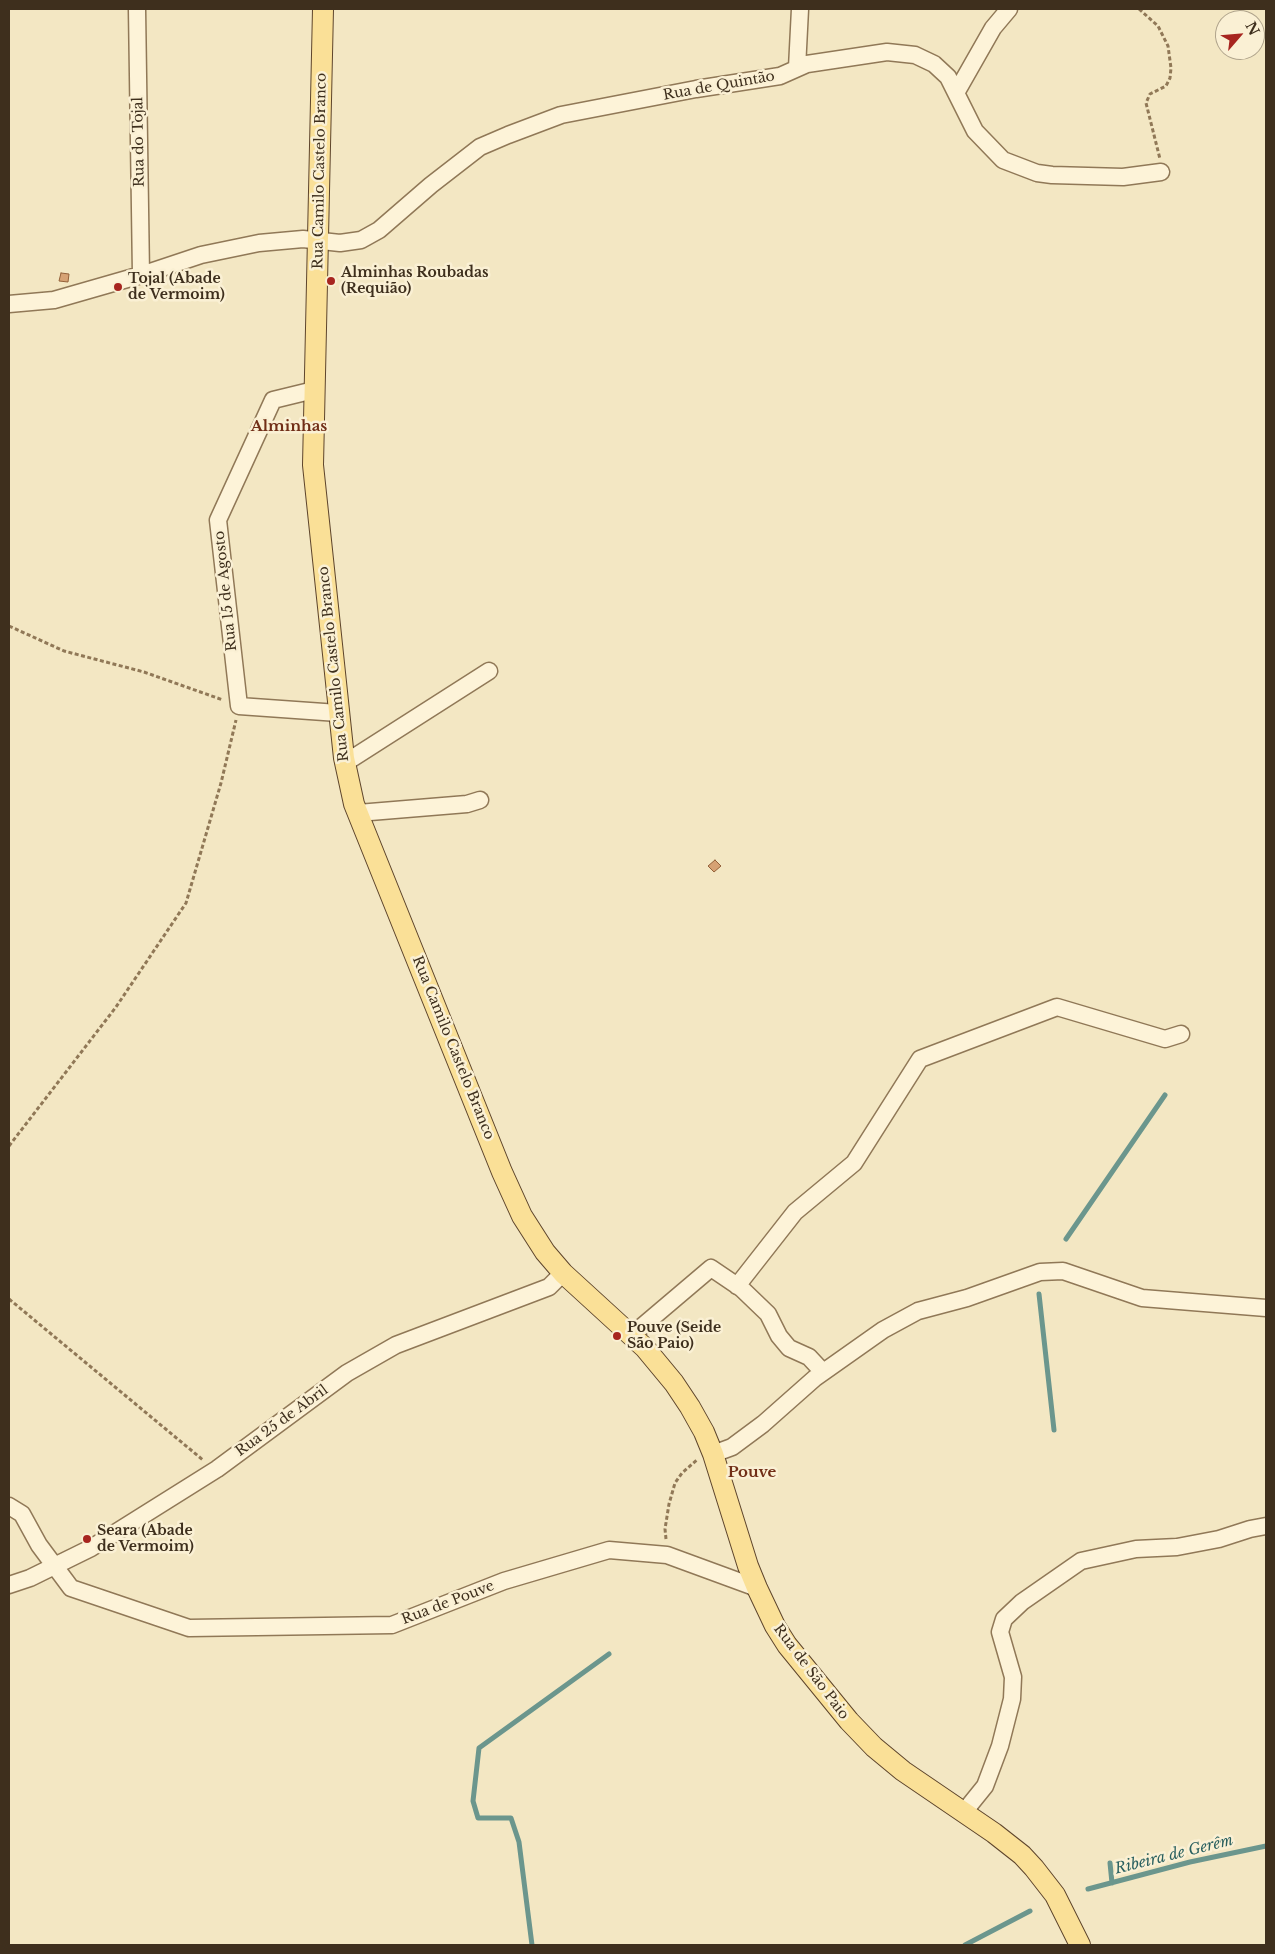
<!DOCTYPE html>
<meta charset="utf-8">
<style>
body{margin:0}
#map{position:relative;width:1275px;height:1954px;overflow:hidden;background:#f3e7c3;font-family:"Libre Baskerville",serif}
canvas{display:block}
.frame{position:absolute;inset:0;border:10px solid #3e2f1d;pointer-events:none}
.north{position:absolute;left:1215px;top:10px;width:50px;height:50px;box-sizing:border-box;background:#faf0d4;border:1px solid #afa38b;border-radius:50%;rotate:63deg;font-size:14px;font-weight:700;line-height:20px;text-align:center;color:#3e2f1d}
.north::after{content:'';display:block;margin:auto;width:18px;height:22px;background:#a7251f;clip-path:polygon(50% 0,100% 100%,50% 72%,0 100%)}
</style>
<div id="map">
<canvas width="1275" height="1954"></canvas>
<div class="frame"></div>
<div class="north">N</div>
</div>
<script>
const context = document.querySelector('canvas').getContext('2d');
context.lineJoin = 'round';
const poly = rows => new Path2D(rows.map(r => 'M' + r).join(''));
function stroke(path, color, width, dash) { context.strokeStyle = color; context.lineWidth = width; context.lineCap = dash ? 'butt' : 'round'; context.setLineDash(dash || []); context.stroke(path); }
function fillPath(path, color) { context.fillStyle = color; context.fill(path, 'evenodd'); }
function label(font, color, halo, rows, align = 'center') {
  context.font = font + ' "Libre Baskerville",serif'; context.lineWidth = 5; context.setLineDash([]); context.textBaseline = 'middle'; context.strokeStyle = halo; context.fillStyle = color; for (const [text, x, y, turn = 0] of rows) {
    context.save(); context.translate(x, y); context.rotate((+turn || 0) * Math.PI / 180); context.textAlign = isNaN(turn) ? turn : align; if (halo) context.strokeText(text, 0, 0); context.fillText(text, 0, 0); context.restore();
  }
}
const stream = poly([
 [1066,1239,1165,1095],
 [1039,1294,1054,1430],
 [1110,1863,1112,1883],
 [1088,1889,1190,1862,1266,1846],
 [532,1945,519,1842,511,1818,478,1818,473,1801,479,1748,609,1654],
 [965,1945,1030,1911]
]);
const building = poly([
 [61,273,69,274,68,282,59,281,61,273],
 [715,860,721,866,714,872,708,866,715,860]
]);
const path = poly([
 [1139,9,1158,26,1168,46,1171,68,1170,78,1166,86,1150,94,1146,103,1160,159],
 [9,626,64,651,144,672,223,700],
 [9,1146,116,1007,186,903,221,783,236,720],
 [9,1299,203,1460],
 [666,1539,665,1529,669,1504,675,1483,682,1473,698,1459]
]);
const minor = poly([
 [137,9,141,275],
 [797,68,800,9],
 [956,93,993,28,1009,9],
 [9,304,54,300,141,275,201,255,259,243,303,239,340,243,361,240,379,230,431,185,480,147,508,135,561,115,696,89,780,76,807,64,887,52,915,55,934,64,948,77,975,131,1003,160,1037,173,1052,175,1123,177,1161,172],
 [314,390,273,400,218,520,239,706,338,713],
 [345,763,489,671],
 [358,813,467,804,480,800],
 [737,1286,795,1212,854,1163,920,1059,1057,1007,1165,1039,1181,1034],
 [632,1335,711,1268,742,1289,768,1314,779,1336,789,1348,809,1357,823,1372],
 [713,1454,732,1447,763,1424,815,1378,883,1330,918,1311,967,1298,1040,1272,1063,1271,1142,1298,1266,1308],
 [9,1506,22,1514,39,1545,71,1588,189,1628,392,1625,504,1581,609,1550,667,1555,757,1588],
 [9,1585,30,1578,91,1548,217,1469,347,1373,396,1345,549,1287,563,1273],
 [964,1812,985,1786,1000,1746,1012,1699,1013,1677,1000,1632,1004,1619,1022,1602,1081,1561,1136,1549,1177,1547,1219,1539,1250,1529,1266,1526]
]);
const major = poly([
 [323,9,313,465,344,758,354,804,502,1172,522,1216,545,1252,563,1273,645,1348,674,1383,690,1407,704,1432,713,1454,748,1566,757,1588,775,1626,787,1645,849,1721,874,1747,903,1771,994,1833,1022,1855,1034,1868,1055,1895,1080,1945]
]);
const markers = [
 [331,281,5,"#a7251f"],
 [118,287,5,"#a7251f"],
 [617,1336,5,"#a7251f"],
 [87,1539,5,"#a7251f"]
];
const streetNames = [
 ["Rua de Quintão",719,86,-10],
 ["Rua do Tojal",139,142,-91],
 ["Rua Camilo Castelo Branco",320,171,-89],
 ["Rua 15 de Agosto",226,591,-96],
 ["Rua Camilo Castelo Branco",334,664,-96],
 ["Rua Camilo Castelo Branco",453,1048,68],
 ["Rua 25 de Abril",282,1421,-36],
 ["Rua de Pouve",448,1603,-21],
 ["Rua de São Paio",811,1672,53]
];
const poiNames = [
 ["Alminhas Roubadas",341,273],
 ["(Requião)",341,289],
 ["Tojal (Abade",128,279],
 ["de Vermoim)",128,295],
 ["Pouve (Seide",627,1328],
 ["São Paio)",627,1344],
 ["Seara (Abade",97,1531],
 ["de Vermoim)",97,1547]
];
const neighbourhoodNames = [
 ["Alminhas",289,427],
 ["Pouve",752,1473]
];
const waterNames = [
 ["Ribeira de Gerêm",1174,1855,-14]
];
stroke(stream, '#6b968d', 5);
fillPath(building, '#d6a274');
stroke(building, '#93613a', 1);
stroke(minor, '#907857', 19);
stroke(major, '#5e452c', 22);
stroke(path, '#907857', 3, [4, 2.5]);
stroke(minor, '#fdf3d8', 16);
stroke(major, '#fae097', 20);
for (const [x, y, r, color] of markers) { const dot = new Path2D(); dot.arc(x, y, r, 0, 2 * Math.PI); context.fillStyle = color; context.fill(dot); stroke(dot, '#faf0d4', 2); }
label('14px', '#3e2f1d', '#faf0d4', streetNames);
label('bold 14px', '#3e2f1d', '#faf0d4', poiNames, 'left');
label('bold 15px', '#712e17', '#faf0d4', neighbourhoodNames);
label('italic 15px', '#2a605f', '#faf0d4', waterNames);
</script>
